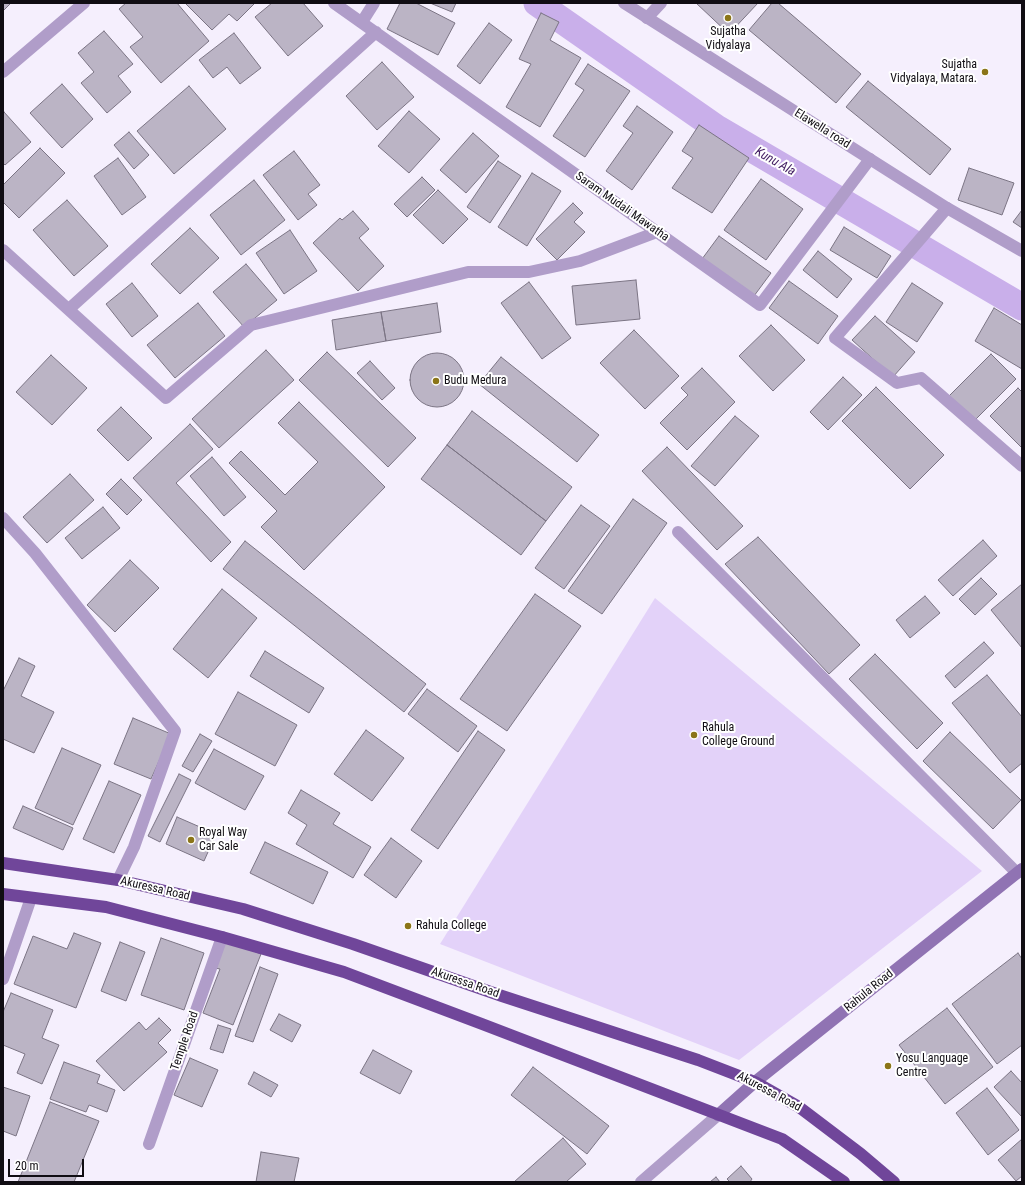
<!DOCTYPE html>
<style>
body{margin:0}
#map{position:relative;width:1025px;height:1185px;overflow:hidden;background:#f5effd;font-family:"Roboto Condensed",sans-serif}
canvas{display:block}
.frame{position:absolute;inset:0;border:4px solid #100d13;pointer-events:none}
.scale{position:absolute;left:8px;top:1159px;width:76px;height:18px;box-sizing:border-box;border:2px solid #100d13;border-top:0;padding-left:5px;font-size:12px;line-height:14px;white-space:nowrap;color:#100d13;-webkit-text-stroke:3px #fff;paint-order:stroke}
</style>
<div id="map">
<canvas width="1025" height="1185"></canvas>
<div class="frame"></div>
<div class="scale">20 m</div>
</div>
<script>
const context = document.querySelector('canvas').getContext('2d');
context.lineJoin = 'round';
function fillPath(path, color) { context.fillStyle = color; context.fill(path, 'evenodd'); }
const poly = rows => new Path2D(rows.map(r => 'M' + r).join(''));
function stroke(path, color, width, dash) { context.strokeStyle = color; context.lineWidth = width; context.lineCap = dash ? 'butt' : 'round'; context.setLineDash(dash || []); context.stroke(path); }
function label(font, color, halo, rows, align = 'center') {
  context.font = font + ' "Roboto Condensed",sans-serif'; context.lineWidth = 4; context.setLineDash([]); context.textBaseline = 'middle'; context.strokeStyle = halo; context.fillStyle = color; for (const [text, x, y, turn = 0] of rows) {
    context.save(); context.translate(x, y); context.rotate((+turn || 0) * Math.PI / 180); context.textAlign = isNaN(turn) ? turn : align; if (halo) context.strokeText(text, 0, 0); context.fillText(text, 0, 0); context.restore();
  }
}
const green = poly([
 [655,598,982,871,739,1060,440,944]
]);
const canal = poly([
 [537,3,718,129,1022,307]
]);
const building = poly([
 [3,3,11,3,3,11,3,3],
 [126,3,177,3,209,41,161,83,130,47,143,37,119,9,126,3],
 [185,3,255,3,237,21,229,14,212,30,185,3],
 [272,3,303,3,323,26,288,56,255,17,272,3],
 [400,3,416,3,455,23,438,55,387,29,400,3],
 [430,3,456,3,452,12,430,3],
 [696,3,758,3,729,34,696,3],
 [772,3,778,3,861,74,836,103,749,30,772,3],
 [541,13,559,22,550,40,581,58,540,127,506,107,531,64,519,59,541,13],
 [489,23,512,40,480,84,457,66,489,23],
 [104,31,133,64,118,76,131,92,107,113,81,83,94,72,78,53,104,31],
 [234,33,261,68,240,84,227,67,213,78,199,60,234,33],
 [382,62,414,97,377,130,346,96,382,62],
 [588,64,630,91,585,157,553,136,584,90,575,84,588,64],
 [868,81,951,149,930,175,846,107,868,81],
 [62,84,93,119,62,148,30,113,62,84],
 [189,86,226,129,174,174,137,131,189,86],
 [637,106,673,132,632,190,606,171,633,133,623,126,637,106],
 [409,111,440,139,409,173,378,146,409,111],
 [4,112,31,142,5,165,3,163,3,113,4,112],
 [699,125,749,158,712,213,672,188,693,158,682,151,699,125],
 [129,132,149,155,134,169,114,145,129,132],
 [473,133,499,156,466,193,440,170,473,133],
 [40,148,65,173,19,218,3,202,3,185,40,148],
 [294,151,320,185,308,194,317,205,298,220,263,175,294,151],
 [118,158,146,197,122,215,94,176,118,158],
 [498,161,521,176,490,223,467,207,498,161],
 [969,168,1014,183,1002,215,958,200,969,168],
 [532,173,561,191,527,246,498,227,532,173],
 [422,177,435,190,407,217,394,204,422,177],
 [761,179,803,209,766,260,724,230,761,179],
 [254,180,285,220,241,255,210,215,254,180],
 [438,190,468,219,443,244,413,215,438,190],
 [67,200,108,246,74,276,33,230,67,200],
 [573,203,583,213,574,222,585,232,557,260,536,239,573,203],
 [1022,210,1022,228,1013,222,1022,210],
 [353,211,369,229,359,238,384,266,358,291,313,243,340,218,342,220,353,211],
 [844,227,891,256,877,278,830,250,844,227],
 [190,228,219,258,180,294,151,264,190,228],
 [290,230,317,271,284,294,256,253,290,230],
 [719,236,771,273,754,296,702,259,719,236],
 [818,251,852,279,837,298,803,270,818,251],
 [246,264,277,300,244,327,213,292,246,264],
 [636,280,640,319,576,325,572,286,636,280],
 [789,281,838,316,818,344,769,308,789,281],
 [529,282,571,338,542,359,501,303,529,282],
 [132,283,158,316,132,337,106,304,132,283],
 [912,283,943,303,917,342,886,322,912,283],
 [198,303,225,336,175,378,147,345,198,303],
 [437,303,441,332,386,341,381,312,437,303],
 [994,308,1022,325,1022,369,975,341,994,308],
 [381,312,386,341,336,350,332,320,381,312],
 [875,316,915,352,893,377,852,340,875,316],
 [771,325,805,360,773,391,739,356,771,325],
 [634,330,679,376,645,409,600,363,634,330],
 [266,350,294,380,219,448,192,419,266,350],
 [327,352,416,438,388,467,299,380,327,352],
 '410 380a27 27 0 1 1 54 0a27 27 0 1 1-54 0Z',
 [991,354,1016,379,975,420,949,396,991,354],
 [51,355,87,388,52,425,16,392,51,355],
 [501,357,599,435,577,462,479,384,501,357],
 [370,361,395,388,382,400,357,373,370,361],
 [702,368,735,402,687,450,660,423,688,395,681,388,702,368],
 [843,377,862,395,828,430,810,412,843,377],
 [876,387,944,455,910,489,842,421,876,387],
 [1018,388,1022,392,1022,448,990,416,1018,388],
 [299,402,385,487,304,570,261,527,277,511,229,463,241,451,285,495,318,462,278,423,299,402],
 [121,407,152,438,128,461,97,430,121,407],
 [472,411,572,487,546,521,447,445,472,411],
 [735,416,759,436,715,486,691,466,735,416],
 [190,424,213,449,176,483,231,542,211,562,133,478,190,424],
 [447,445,546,521,521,555,421,479,447,445],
 [667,447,743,526,717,550,642,471,667,447],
 [212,457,246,497,224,516,190,476,212,457],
 [70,474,94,500,47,543,23,517,70,474],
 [121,479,142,500,127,515,106,494,121,479],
 [633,499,667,523,602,614,568,591,633,499],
 [581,505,610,526,564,589,535,568,581,505],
 [103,507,120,528,82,559,65,538,103,507],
 [758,537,860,645,829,674,725,564,758,537],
 [983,540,997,556,953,596,938,580,983,540],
 [245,541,426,684,404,712,223,569,245,541],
 [130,560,159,588,115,632,87,605,130,560],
 [981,578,997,594,975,615,959,599,981,578],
 [1022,584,1022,648,991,610,1022,584],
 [222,589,257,618,208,678,173,649,222,589],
 [535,594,581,626,507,731,460,699,535,594],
 [925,596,940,613,910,638,896,620,925,596],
 [984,642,994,653,955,688,945,676,984,642],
 [265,651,324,688,309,713,250,676,265,651],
 [875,654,943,723,917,749,849,679,875,654],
 [19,658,35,666,21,696,54,712,34,753,3,739,3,691,19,658],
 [987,675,1022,717,1022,763,1010,773,952,703,987,675],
 [427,689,477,726,458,752,408,714,427,689],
 [238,692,297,725,275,766,215,734,238,692],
 [133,718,171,734,151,779,114,764,133,718],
 [366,730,404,758,372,801,334,774,366,730],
 [478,731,505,750,438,849,411,830,478,731],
 [950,732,1021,800,993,829,923,761,950,732],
 [200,734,212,741,193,772,182,766,200,734],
 [62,748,101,765,73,825,35,808,62,748],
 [214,749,264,776,245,810,195,783,214,749],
 [179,774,191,780,160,842,148,836,179,774],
 [109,781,141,795,114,853,83,839,109,781],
 [301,790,340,813,333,824,371,847,353,878,296,844,307,825,288,813,301,790],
 [23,806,73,828,63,850,13,828,23,806],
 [177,817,216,834,204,861,166,844,177,817],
 [391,838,422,861,396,898,364,875,391,838],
 [265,842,328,872,313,904,250,873,265,842],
 [74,933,101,943,76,1008,14,984,33,936,67,949,74,933],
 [161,938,204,953,184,1010,141,995,161,938],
 [226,940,261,954,233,1025,203,1013,220,969,215,968,226,940],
 [120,942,145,952,126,1001,101,991,120,942],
 [1018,953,1022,959,1022,1045,997,1064,952,1004,1018,953],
 [260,967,278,974,253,1042,235,1036,260,967],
 [11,993,53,1010,42,1038,59,1045,42,1084,17,1073,25,1054,3,1045,3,1012,11,993],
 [947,1008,993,1067,945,1104,899,1045,947,1008],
 [279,1014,301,1025,292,1042,270,1030,279,1014],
 [159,1018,171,1030,158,1043,167,1052,124,1091,96,1061,139,1022,146,1030,159,1018],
 [218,1025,231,1029,223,1053,210,1049,218,1025],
 [373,1050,412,1071,400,1094,360,1073,373,1050],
 [190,1058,218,1070,202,1107,174,1095,190,1058],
 [64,1062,100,1075,97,1083,115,1090,107,1112,89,1105,86,1112,50,1099,64,1062],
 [533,1067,609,1126,587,1154,511,1095,533,1067],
 [1011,1071,1022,1083,1022,1117,994,1087,1011,1071],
 [254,1072,278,1085,271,1097,248,1084,254,1072],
 [3,1087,30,1096,16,1136,3,1131,3,1087],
 [987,1088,1019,1130,988,1155,956,1113,987,1088],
 [50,1102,99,1121,74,1182,18,1182,50,1102],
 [563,1138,586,1164,566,1182,514,1182,563,1138],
 [1022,1139,1022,1176,1016,1181,998,1160,1022,1139],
 [261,1152,299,1158,294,1182,256,1182,261,1152],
 [741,1166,752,1179,750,1182,730,1182,727,1179,741,1166],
 [716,1177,720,1182,710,1182,716,1177]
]);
const minor = poly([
 [334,3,760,305,870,159],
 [647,18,661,3],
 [362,22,374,3],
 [3,72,84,3],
 [947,208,835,338,897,383,921,378,1022,466],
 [3,250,166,398,251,325,468,272,529,272,580,261,657,232],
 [69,309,376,32],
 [3,518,35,553,175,731,134,847,118,880],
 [678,532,1017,873],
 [3,979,31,898],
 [149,1144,222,937]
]);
const tertiary = poly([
 [624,3,947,208,1022,251],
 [641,1182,718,1115]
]);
const secondary = poly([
 [718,1115,755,1082,1022,869]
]);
const trunk = poly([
 [3,863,118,880,243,909,353,944,502,996,698,1060,755,1082,799,1107,861,1154,894,1182],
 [3,894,106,907,222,937,344,972,482,1024,782,1139,844,1182]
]);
const markers = [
 [728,18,4,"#8b7518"],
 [985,72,4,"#8b7518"],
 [436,381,4,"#8b7518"],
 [694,735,4,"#8b7518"],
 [191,840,4,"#8b7518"],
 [408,926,4,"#8b7518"],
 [888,1066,4,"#8b7518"]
];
const poiNames = [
 ["Sujatha",728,32,"center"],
 ["Vidyalaya",728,46,"center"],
 ["Sujatha",977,65,"right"],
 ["Vidyalaya, Matara.",977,79,"right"],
 ["Budu Medura",444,381],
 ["Rahula",702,728],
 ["College Ground",702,742],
 ["Royal Way",199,833],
 ["Car Sale",199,847],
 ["Rahula College",416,926],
 ["Yosu Language",896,1059],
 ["Centre",896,1073]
];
const streetNames = [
 ["Elawella road",822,129,32],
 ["Saram Mudali Mawatha",622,207,35],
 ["Akuressa Road",155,889,13],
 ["Akuressa Road",465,983,19],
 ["Rahula Road",869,991,-39],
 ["Temple Road",185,1041,-71],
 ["Akuressa Road",769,1092,28]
];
const waterNames = [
 ["Kunu Ala",775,162,30]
];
fillPath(green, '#e3d2f9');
stroke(canal, '#c9afea', 27);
fillPath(building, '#bbb4c5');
stroke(building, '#7b7484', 1);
stroke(minor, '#b09dc9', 12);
stroke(tertiary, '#b09dc9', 12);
stroke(secondary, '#9073b3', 12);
stroke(trunk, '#70469a', 12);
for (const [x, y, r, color] of markers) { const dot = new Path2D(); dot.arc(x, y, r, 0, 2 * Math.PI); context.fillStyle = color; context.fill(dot); stroke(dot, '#fff', 1.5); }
label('12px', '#100d13', '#fff', poiNames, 'left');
label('12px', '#100d13', '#fff', streetNames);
label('italic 13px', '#401c60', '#fff', waterNames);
</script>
